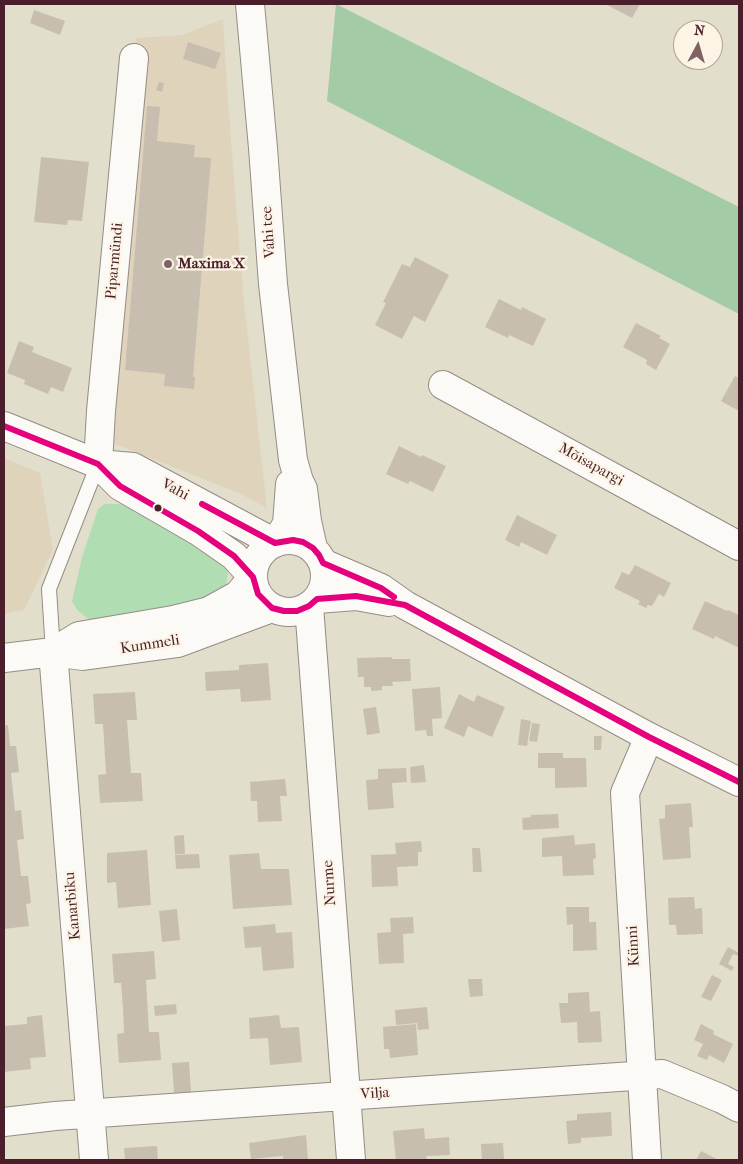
<!DOCTYPE html>
<meta charset="utf-8">
<style>
body{margin:0}
#map{position:relative;width:743px;height:1164px;overflow:hidden;background:#e2decc;font-family:"IM FELL French Canon",serif}
canvas{display:block}
.frame{position:absolute;inset:0;border:5px solid #4a1f2b;pointer-events:none}
.north{position:absolute;left:673px;top:20px;width:50px;height:50px;box-sizing:border-box;background:#fcf5e5;border:1px solid #b59f9b;border-radius:50%;rotate:6deg;font-size:14px;font-weight:700;line-height:20px;text-align:center;color:#4a1f2b}
.north::after{content:'';display:block;margin:auto;width:18px;height:22px;background:#7f6263;clip-path:polygon(50% 0,100% 100%,50% 72%,0 100%)}
</style>
<div id="map">
<canvas width="743" height="1164"></canvas>
<div class="frame"></div>
<div class="north">N</div>
</div>
<script>
const context = document.querySelector('canvas').getContext('2d');
context.lineJoin = 'round';
function fillPath(path, color) { context.fillStyle = color; context.fill(path, 'evenodd'); }
const poly = rows => new Path2D(rows.map(r => 'M' + r).join(''));
function stroke(path, color, width, dash) { context.strokeStyle = color; context.lineWidth = width; context.lineCap = dash ? 'butt' : 'round'; context.setLineDash(dash || []); context.stroke(path); }
function label(font, color, halo, rows, align = 'center') {
  context.font = font + ' "IM FELL French Canon",serif'; context.lineWidth = 4.5; context.setLineDash([]); context.textBaseline = 'middle'; context.strokeStyle = halo; context.fillStyle = color; for (const [text, x, y, turn = 0] of rows) {
    context.save(); context.translate(x, y); context.rotate((+turn || 0) * Math.PI / 180); context.textAlign = isNaN(turn) ? turn : align; if (halo) context.strokeText(text, 0, 0); context.fillText(text, 0, 0); context.restore();
  }
}
const built = poly([
 [223,19,227,88,243,292,267,508,241,494,93,435,136,38,182,35],
 [4,458,40,473,53,550,24,610,4,614]
]);
const green = poly([
 [104,504,122,504,200,546,221,559,228,572,226,586,216,600,90,620,77,610,72,601,82,557,98,509]
]);
const forest = poly([
 [336,4,739,207,739,314,327,101]
]);
const building = poly([
 [605,4,640,4,632,18],
 [34,10,65,21,60,35,30,23],
 [188,42,221,53,215,69,183,59],
 [159,82,164,83,162,92,156,90],
 [147,106,160,107,157,141,195,145,194,157,211,158,193,377,195,377,194,389,164,386,165,374,125,370],
 [41,157,89,162,82,221,68,220,67,225,34,222],
 [415,257,449,275,425,322,414,316,402,339,375,325,386,303,383,302,402,264,410,267],
 [499,299,521,310,522,307,546,319,533,346,509,335,508,338,485,327],
 [636,323,661,336,659,338,670,344,656,370,646,364,647,360,623,347],
 [19,341,34,347,32,352,72,368,63,392,51,387,48,394,24,384,25,380,7,373],
 [735,376,739,378,739,411,721,401],
 [399,446,421,457,422,455,446,466,433,492,410,481,408,484,386,474],
 [517,515,557,535,547,555,521,542,519,547,505,540],
 [635,565,671,583,664,597,659,594,652,606,648,605,646,608,638,604,640,601,614,588,622,572,629,575],
 [705,601,727,611,728,610,739,615,739,648,715,636,714,639,692,629],
 [392,657,392,659,410,659,411,681,392,682,393,686,382,686,382,690,371,691,371,687,364,687,364,677,358,677,357,658],
 [268,663,271,700,241,702,240,689,206,691,205,672,239,670,239,665],
 [440,687,442,718,432,719,433,736,427,736,426,730,415,731,412,689],
 [135,692,137,720,127,720,131,773,141,773,143,801,100,803,98,775,106,774,103,724,95,724,93,694],
 [459,694,474,702,477,695,505,707,492,737,468,726,464,737,444,728],
 [376,707,380,733,367,735,363,709],
 [521,719,531,721,527,746,518,745],
 [532,723,540,724,537,742,529,741],
 [8,725,10,746,16,746,19,772,11,773,15,811,21,810,24,839,17,840,21,876,28,876,31,903,26,904,29,926,4,929,4,726],
 [594,736,602,736,601,750,594,750],
 [538,753,563,753,563,758,586,758,587,787,555,788,555,768,538,768],
 [424,765,426,782,411,783,410,767],
 [406,768,407,782,392,783,394,808,368,810,366,780,378,779,378,769],
 [285,779,287,796,280,796,282,821,258,822,257,801,251,801,250,782],
 [691,803,693,827,689,827,691,858,663,860,659,819,665,818,665,805],
 [558,814,559,828,523,830,522,818,531,817,531,815],
 [184,835,185,854,175,854,174,836],
 [574,835,575,845,595,843,596,858,593,859,594,875,563,876,562,856,542,857,542,838],
 [421,841,422,852,418,852,418,866,397,867,398,886,372,887,371,855,396,854,395,843],
 [472,848,480,848,482,872,473,872],
 [147,850,151,905,118,908,116,882,107,883,107,853],
 [259,853,261,869,289,869,292,905,233,909,229,855],
 [199,854,200,868,176,869,175,855],
 [694,897,695,909,702,908,703,934,677,935,676,925,669,925,668,898],
 [566,907,589,907,589,922,596,922,597,950,573,951,573,924,567,925],
 [177,909,180,940,162,942,159,911],
 [413,917,414,933,403,934,404,963,379,964,377,933,391,932,390,918],
 [275,924,276,933,292,932,294,968,263,971,261,947,245,948,243,927],
 [728,947,739,953,739,956,733,954,728,964,734,967,732,971,719,964],
 [154,951,156,979,146,980,149,1032,159,1032,161,1060,119,1063,117,1034,124,1033,123,1008,121,983,114,983,112,954],
 [712,975,722,980,711,1001,701,997],
 [468,979,482,979,483,996,470,997],
 [589,992,590,1012,600,1011,602,1042,578,1043,577,1022,561,1023,559,1003,568,1003,568,993],
 [176,1004,177,1014,155,1016,154,1006],
 [427,1007,429,1029,418,1030,417,1023,396,1025,395,1010],
 [42,1015,46,1057,30,1058,31,1069,4,1072,4,1026,27,1024,27,1017],
 [279,1015,281,1028,299,1027,302,1062,270,1065,268,1038,250,1039,249,1018],
 [416,1024,418,1055,390,1058,389,1049,384,1049,383,1027],
 [701,1024,714,1031,713,1034,733,1044,724,1063,709,1055,707,1060,697,1056,703,1044,694,1040],
 [189,1062,191,1092,174,1093,172,1063],
 [611,1112,612,1136,581,1138,581,1143,568,1144,566,1121,577,1120,577,1114],
 [424,1128,425,1139,449,1137,450,1155,426,1156,427,1160,396,1160,393,1131],
 [306,1135,308,1160,283,1160,283,1156,251,1159,249,1143],
 [503,1143,504,1160,482,1160,481,1144],
 [157,1146,158,1160,125,1160,124,1148],
 [701,1151,719,1160,696,1160]
]);
const service = poly([
 [53,652,49,589,98,464]
]);
const minor = poly([
 [250,4,263,148,273,284,293,460,299,481,303,489,307,521,313,548],
 [443,385,739,546],
 [4,426,98,464,133,467,275,543,287,524,290,484],
 [98,464,101,411,134,58],
 [309,606,351,1160],
 [53,652,94,1160],
 [53,652,79,636,173,620,209,611,238,595,253,577,234,556,198,531,120,486,98,464],
 [4,658,53,652,83,656,178,643,272,608],
 [4,1122,55,1116,662,1074,722,1099,739,1108],
 [647,1160,625,793,649,737]
]);
const tertiary = poly([
 '253 576a36 36 0 1 1 72 0a36 36 0 1 1-72 0Z',
 [323,563,381,588,405,605,649,737,739,782],
 [317,599,356,596,389,602]
]);
const bus1 = poly([
 [4,426,98,464,120,486,198,531,234,556,253,577,258,594,272,608,284,611,297,611,309,606,317,599,356,596,405,605,649,737,739,782],
 [202,504,275,543,293,540,303,542,313,548,319,555,323,563,381,588,394,597]
]);
const markers = [
 [168,264,5,"#7f6263"],
 [158,508,4.5,"#4a1f2b"]
];
const streetNames = [
 ["Vahi tee",269,232,-94],
 ["Piparmündi",115,261,-85],
 ["Mõisapargi",591,465,29],
 ["Vahi",175,490,28],
 ["Kummeli",150,645,-9],
 ["Nurme",330,883,-94],
 ["Kanarbiku",73,906,-95],
 ["Künni",634,946,-93],
 ["Vilja",375,1094,-4]
];
const poiNames = [
 ["Maxima X",178,264]
];
fillPath(built, '#e0d3bc');
fillPath(green, '#b1ddb3');
fillPath(forest, '#a2cba6');
fillPath(building, '#c7beb0');
stroke(service, '#958c85', 16);
stroke(minor, '#958c85', 30);
stroke(tertiary, '#958c85', 30);
stroke(service, '#fbfaf7', 14);
stroke(minor, '#fbfaf7', 28);
stroke(tertiary, '#fbfaf7', 28);
stroke(bus1, '#e5007d', 6);
for (const [x, y, r, color] of markers) { const dot = new Path2D(); dot.arc(x, y, r, 0, 2 * Math.PI); context.fillStyle = color; context.fill(dot); stroke(dot, '#fcf5e5', 2); }
label('15px', '#4a1f2b', '#fcf5e5', streetNames);
label('bold 15px', '#4a1f2b', '#fcf5e5', poiNames, 'left');
</script>
